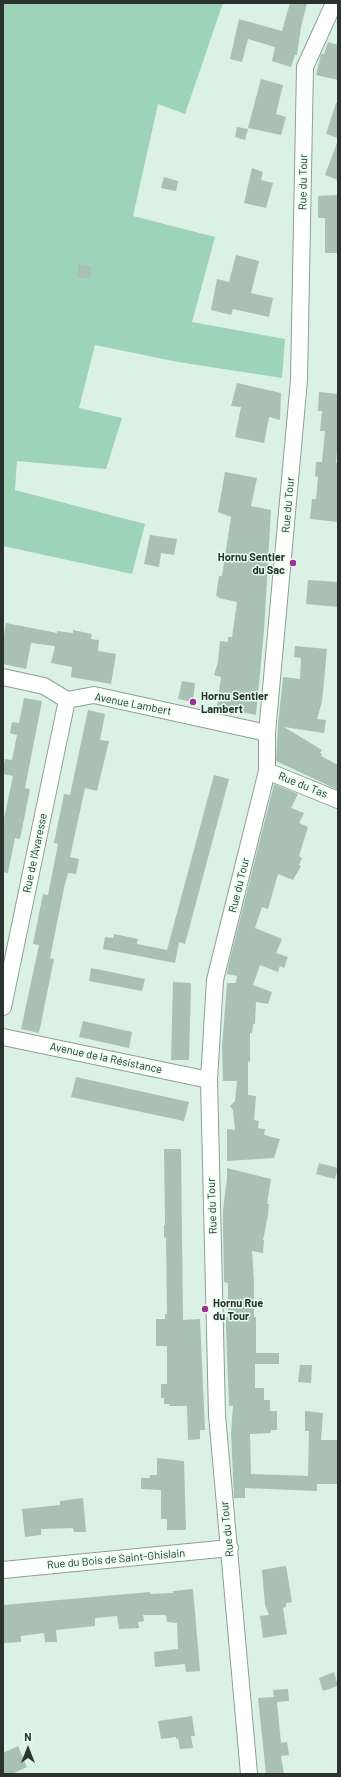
<!DOCTYPE html>
<meta charset="utf-8">
<style>
body{margin:0}
#map{position:relative;width:341px;height:1777px;overflow:hidden;background:#daf1e4;font-family:Barlow,sans-serif}
canvas{display:block}
.frame{position:absolute;inset:0;border:4px solid #2a332f;pointer-events:none}
.north{position:absolute;left:8px;top:1729px;width:40px;height:40px;-webkit-text-stroke:3px #e7fff1;paint-order:stroke;rotate:0deg;font-size:11px;font-weight:700;line-height:16px;text-align:center;color:#2a332f}
.north::after{content:'';display:block;margin:auto;width:14px;height:18px;background:#2a332f;clip-path:polygon(50% 0,100% 100%,50% 72%,0 100%)}
</style>
<div id="map">
<canvas width="341" height="1777"></canvas>
<div class="frame"></div>
<div class="north">N</div>
</div>
<script>
const context = document.querySelector('canvas').getContext('2d');
context.lineJoin = 'round';
function fillPath(path, color) { context.fillStyle = color; context.fill(path, 'evenodd'); }
const poly = rows => new Path2D(rows.map(r => 'M' + r).join(''));
function stroke(path, color, width, dash) { context.strokeStyle = color; context.lineWidth = width; context.lineCap = dash ? 'butt' : 'round'; context.setLineDash(dash || []); context.stroke(path); }
function label(font, color, halo, rows, align = 'center') {
  context.font = font + ' Barlow,sans-serif'; context.lineWidth = 3; context.setLineDash([]); context.textBaseline = 'middle'; context.strokeStyle = halo; context.fillStyle = color; for (const [text, x, y, turn = 0] of rows) {
    context.save(); context.translate(x, y); context.rotate((+turn || 0) * Math.PI / 180); context.textAlign = isNaN(turn) ? turn : align; if (halo) context.strokeText(text, 0, 0); context.fillText(text, 0, 0); context.restore();
  }
}
const green = poly([
 [3,3,223,3,185,114,158,104,133,216,215,237,192,322,285,339,282,378,178,362,95,345,79,408,122,418,106,469,17,461,15,490,145,524,132,574,3,546]
]);
const building = poly([
 [290,3,307,3,301,27,297,55,295,55,291,67,272,61,275,47,248,39,242,62,230,59,239,19,282,31],
 [328,42,338,45,338,80,316,75,321,54,324,54],
 [261,79,283,85,276,114,286,117,281,135,248,128],
 [336,103,338,103,338,138,326,134],
 [237,127,248,129,245,140,235,137],
 [337,143,338,143,338,180,325,175],
 [252,168,263,172,261,180,273,183,266,208,244,203],
 [164,177,178,181,176,191,161,188],
 [338,195,338,253,325,253,325,218,318,218,318,196],
 [236,255,259,261,251,293,273,298,269,317,233,309,231,315,211,310,217,279,229,282],
 [79,264,92,266,89,279,77,277],
 [237,383,281,393,280,420,269,417,264,443,235,437,241,407,231,406],
 [319,392,338,394,338,440,336,463,338,463,338,522,310,519,312,499,316,499,318,477,315,476,316,462,322,462,325,431,320,431,322,411,318,411],
 [225,472,257,478,251,506,271,510,264,631,256,715,217,707,221,677,214,675,218,662,220,641,228,642,228,637,232,637,237,602,219,598,219,597,216,596,219,576,222,576,231,517,218,512],
 [150,535,177,539,174,555,161,553,159,567,144,564],
 [308,580,338,582,338,607,306,604],
 [6,623,57,633,57,631,73,633,73,630,92,634,91,639,99,640,98,651,116,654,111,684,71,677,72,667,51,663,55,646,31,643,26,669,3,664,3,642],
 [295,646,327,649,322,702,317,719,326,720,324,733,284,727,322,750,320,753,322,754,321,756,338,765,338,790,276,761,278,725,283,677,300,679,301,658,294,657],
 [182,681,195,683,193,702,178,699],
 [24,698,42,701,25,788,30,789,20,839,15,838,8,873,3,872,3,823,13,776,3,774,3,770,5,759,12,760,17,735,10,733,12,722,19,723],
 [88,710,105,714,100,740,109,741,97,791,85,788,70,857,79,859,76,874,68,873,64,888,50,958,54,959,39,1033,21,1029,39,945,33,944,43,894,48,895,58,844,54,843,64,794,70,795],
 [214,775,229,779,185,944,179,942,175,963,103,949,105,937,113,938,114,934,138,939,137,944,167,950],
 [274,784,298,794,291,808,304,813,299,823,308,827,299,856,302,858,299,865,301,866,293,880,278,874,268,909,262,907,255,928,282,939,276,953,288,957,284,968,280,966,278,972,260,965,253,985,272,992,268,1004,256,1002,255,1024,253,1024,252,1033,250,1033,250,1062,248,1061,248,1095,256,1096,254,1120,259,1121,258,1128,265,1129,264,1135,280,1139,274,1158,227,1161,227,1129,235,1130,233,1110,230,1106,235,1101,237,1081,223,1081,222,1047,227,983,236,983,237,976,227,974,228,967],
 [91,968,145,979,142,991,89,981],
 [173,982,191,983,189,1060,171,1060],
 [83,1021,132,1032,129,1048,79,1037],
 [76,1077,189,1102,184,1121,71,1097],
 [164,1149,181,1149,183,1320,200,1319,205,1430,200,1430,200,1439,188,1440,187,1406,169,1406,170,1404,164,1404,164,1398,161,1398,161,1384,167,1384,167,1346,156,1346,156,1319,165,1319,165,1314,167,1314,166,1237,164,1238,164,1225,165,1225],
 [319,1163,338,1168,335,1179,316,1174],
 [227,1168,271,1179,267,1204,269,1204,268,1215,263,1240,264,1240,263,1253,252,1251,254,1282,254,1317,256,1317,256,1353,279,1353,279,1364,255,1364,255,1388,264,1388,264,1400,270,1400,270,1411,277,1411,277,1430,271,1430,271,1433,250,1434,251,1474,308,1476,309,1431,305,1431,305,1411,323,1413,321,1440,338,1440,338,1484,317,1484,317,1491,245,1488,245,1498,234,1498,231,1433,233,1406,229,1406,226,1328,226,1317,228,1317,228,1283,224,1282,223,1232,223,1209,227,1179],
 [300,1365,312,1365,311,1383,298,1382],
 [157,1458,184,1461,186,1530,167,1530,167,1519,161,1519,161,1490,141,1489,141,1478,150,1478,150,1475,157,1475],
 [83,1498,86,1532,74,1532,73,1528,41,1529,41,1535,25,1537,22,1509,60,1505,60,1501],
 [286,1566,292,1602,286,1603,286,1607,283,1608,287,1634,263,1638,260,1616,269,1615,265,1605,262,1570],
 [193,1589,200,1671,186,1672,185,1664,155,1667,154,1652,178,1649,177,1623,167,1622,166,1615,143,1615,144,1621,138,1622,139,1628,119,1629,117,1616,95,1618,95,1626,56,1630,57,1642,45,1642,44,1633,21,1636,21,1642,3,1643,3,1605,150,1592,150,1594,173,1593,173,1591],
 [334,1672,338,1686,323,1691,319,1678],
 [288,1689,289,1701,277,1702,281,1743,287,1742,289,1755,281,1756,284,1774,266,1774,258,1698,274,1697,273,1690],
 [192,1716,195,1736,191,1736,193,1748,180,1749,178,1738,176,1739,176,1737,161,1739,158,1721],
 [18,1746,27,1767,12,1774,3,1774,3,1753]
]);
const minor = poly([
 [3,677,44,686,67,700,94,695,267,733],
 [267,771,338,800],
 [3,1007,67,700],
 [3,1037,209,1080],
 [3,1570,230,1548],
 [249,1774,217,1415,209,1080,215,980,267,771,267,733,299,380,305,67,334,3]
]);
const markers = [
 [293,563,4,"#a0318f"],
 [193,702,4,"#a0318f"],
 [205,1309,4,"#a0318f"]
];
const streetNames = [
 ["Rue du Tour",303,182,-89],
 ["Rue du Tour",288,505,-85],
 ["Avenue Lambert",133,704,11],
 ["Rue du Tas",303,785,22],
 ["Rue de l'Avaresse",35,853,-78],
 ["Rue du Tour",239,885,-76],
 ["Avenue de la Résistance",106,1058,12],
 ["Rue du Tour",212,1206,-92],
 ["Rue du Tour",227,1529,-96],
 ["Rue du Bois de Saint-Ghislain",116,1559,-5]
];
const poiNames = [
 ["Hornu Sentier",285,557,"right"],
 ["du Sac",285,570,"right"],
 ["Hornu Sentier",201,696],
 ["Lambert",201,709],
 ["Hornu Rue",213,1303],
 ["du Tour",213,1316]
];
fillPath(green, '#9dd4b7');
fillPath(building, '#a9c0b4');
stroke(minor, '#8ba195', 18);
stroke(minor, '#fff', 16);
for (const [x, y, r, color] of markers) { const dot = new Path2D(); dot.arc(x, y, r, 0, 2 * Math.PI); context.fillStyle = color; context.fill(dot); stroke(dot, '#e7fff1', 1.5); }
label('11px', '#2a332f', '#e7fff1', streetNames);
label('bold 11px', '#2a332f', '#e7fff1', poiNames, 'left');
</script>
